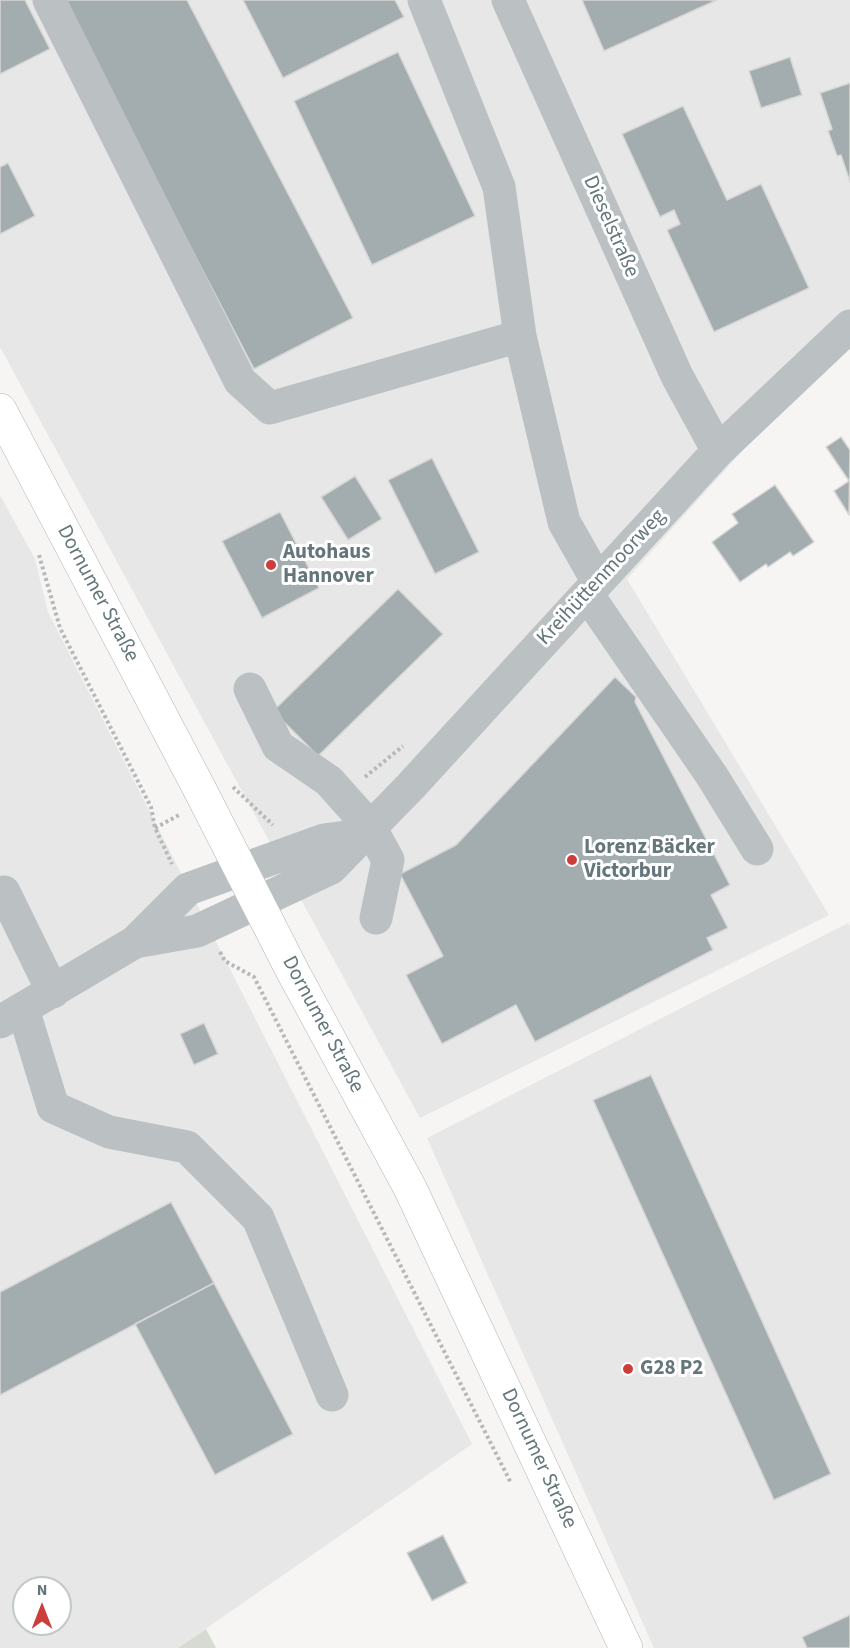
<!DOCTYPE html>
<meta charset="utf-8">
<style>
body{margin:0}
#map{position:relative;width:850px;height:1648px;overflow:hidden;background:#f6f5f3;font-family:"Source Sans 3",sans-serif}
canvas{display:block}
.north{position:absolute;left:12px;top:1576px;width:60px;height:60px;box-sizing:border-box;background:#fff;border:2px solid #c1c8ca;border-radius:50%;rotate:0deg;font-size:16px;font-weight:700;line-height:24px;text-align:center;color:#65767a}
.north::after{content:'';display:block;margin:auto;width:21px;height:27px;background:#cd3e3b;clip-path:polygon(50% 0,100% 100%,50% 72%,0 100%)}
</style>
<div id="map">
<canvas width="850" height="1648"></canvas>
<div class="north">N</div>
</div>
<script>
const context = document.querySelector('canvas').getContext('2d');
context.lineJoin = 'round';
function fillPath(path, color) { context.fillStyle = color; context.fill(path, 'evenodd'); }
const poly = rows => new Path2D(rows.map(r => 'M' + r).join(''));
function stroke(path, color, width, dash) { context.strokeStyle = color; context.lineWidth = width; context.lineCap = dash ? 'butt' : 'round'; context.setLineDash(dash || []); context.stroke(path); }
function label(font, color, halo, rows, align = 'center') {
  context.font = font + ' "Source Sans 3",sans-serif'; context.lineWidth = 6; context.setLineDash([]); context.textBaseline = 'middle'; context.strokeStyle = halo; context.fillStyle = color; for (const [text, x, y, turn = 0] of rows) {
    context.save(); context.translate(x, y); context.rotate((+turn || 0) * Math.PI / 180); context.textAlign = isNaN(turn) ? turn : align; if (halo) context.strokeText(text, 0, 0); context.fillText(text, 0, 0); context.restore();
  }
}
const built = poly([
 [0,0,850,0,850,331,627,579,829,915,420,1118,0,347],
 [0,495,35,559,48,612,472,1444,178,1648,0,1648],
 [24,1588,60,1588,60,1624,24,1624],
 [848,923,850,926,850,1648,654,1648,427,1138]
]);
const green = poly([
 [206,1629,216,1648,178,1648]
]);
const building = poly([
 [0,0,25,0,50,49,0,74,0,0],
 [62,0,187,0,353,318,254,369,62,0],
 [243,0,395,0,404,17,283,78,243,0],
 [582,0,717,0,604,51,582,0],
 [398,52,475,216,372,265,294,101,398,52],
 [790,57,802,95,761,108,749,71,790,57],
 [850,83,850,182,841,155,837,156,828,131,832,129,820,93,850,83],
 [683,106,727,200,761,184,809,288,714,332,667,230,680,224,674,210,660,217,622,134,683,106],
 [8,163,35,216,0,234,0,167,8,163],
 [841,437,850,450,849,515,834,491,849,481,826,447,841,437],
 [432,458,479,552,435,574,388,480,432,458],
 [355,476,382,519,348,540,321,497,355,476],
 [775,485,814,542,793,556,790,552,768,567,766,564,740,582,712,542,738,523,732,514,775,485],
 [280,512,319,588,262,618,222,541,280,512],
 [398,589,443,634,318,756,273,711,398,589],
 [615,677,636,697,635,702,730,885,711,895,728,928,707,938,713,950,535,1042,516,1005,442,1044,406,975,443,956,400,874,456,845,615,677],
 [204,1023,218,1054,194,1065,180,1034,204,1023],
 [651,1075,831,1474,774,1500,593,1100,651,1075],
 [171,1202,214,1283,0,1395,0,1292,171,1202],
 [214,1283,293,1434,215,1475,135,1324,214,1283],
 [443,1535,467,1583,432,1601,407,1553,443,1535],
 [850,1615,850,1648,807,1648,802,1637,850,1615]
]);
const path = poly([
 [39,555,60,628,151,807,155,828,172,864],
 [365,777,403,746],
 [233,787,273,825],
 [155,828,179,815],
 [220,952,225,961,254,977,511,1483]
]);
const minor = poly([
 [49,0,240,381,270,408,520,336],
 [424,0,499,187,520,336,564,522,598,582],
 [508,0,677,376,718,451],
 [587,594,712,776,757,849],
 [250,689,278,746,329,781,370,827,388,860,376,918],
 [0,894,4,892,53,992],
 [135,942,197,931,331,868,410,787,718,451,850,326],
 [23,1009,53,1107,109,1132,187,1147,258,1218,332,1395],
 [0,1022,135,942,188,889,324,840,360,835]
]);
const major = poly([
 [0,410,198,786,293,972,410,1188,626,1648]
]);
const markers = [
 [271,565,6,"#cd3e3b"],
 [572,860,6,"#cd3e3b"],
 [628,1369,6,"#cd3e3b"]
];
const streetNames = [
 ["Dieselstraße",610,227,66],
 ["Kreihüttenmoorweg",602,578,-47],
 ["Dornumer Straße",97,594,62],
 ["Dornumer Straße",322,1025,62],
 ["Dornumer Straße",538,1459,65]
];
const poiNames = [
 ["Autohaus",283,553],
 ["Hannover",283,577],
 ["Lorenz Bäcker",584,848],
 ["Victorbur",584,872],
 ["G28 P2",640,1369]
];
fillPath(built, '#e6e7e6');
fillPath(green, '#d7dad3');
fillPath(building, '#a3adaf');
stroke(building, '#d7d7d6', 1.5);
stroke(major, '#afb5b6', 34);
stroke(path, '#b5b9ba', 4, [3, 3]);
stroke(minor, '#bbc0c2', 33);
stroke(major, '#fff', 33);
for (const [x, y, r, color] of markers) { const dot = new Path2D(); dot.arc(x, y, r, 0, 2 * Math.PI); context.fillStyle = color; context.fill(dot); stroke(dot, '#fff', 2); }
label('21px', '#65767a', '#fff', streetNames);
label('bold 21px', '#65767a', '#fff', poiNames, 'left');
</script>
